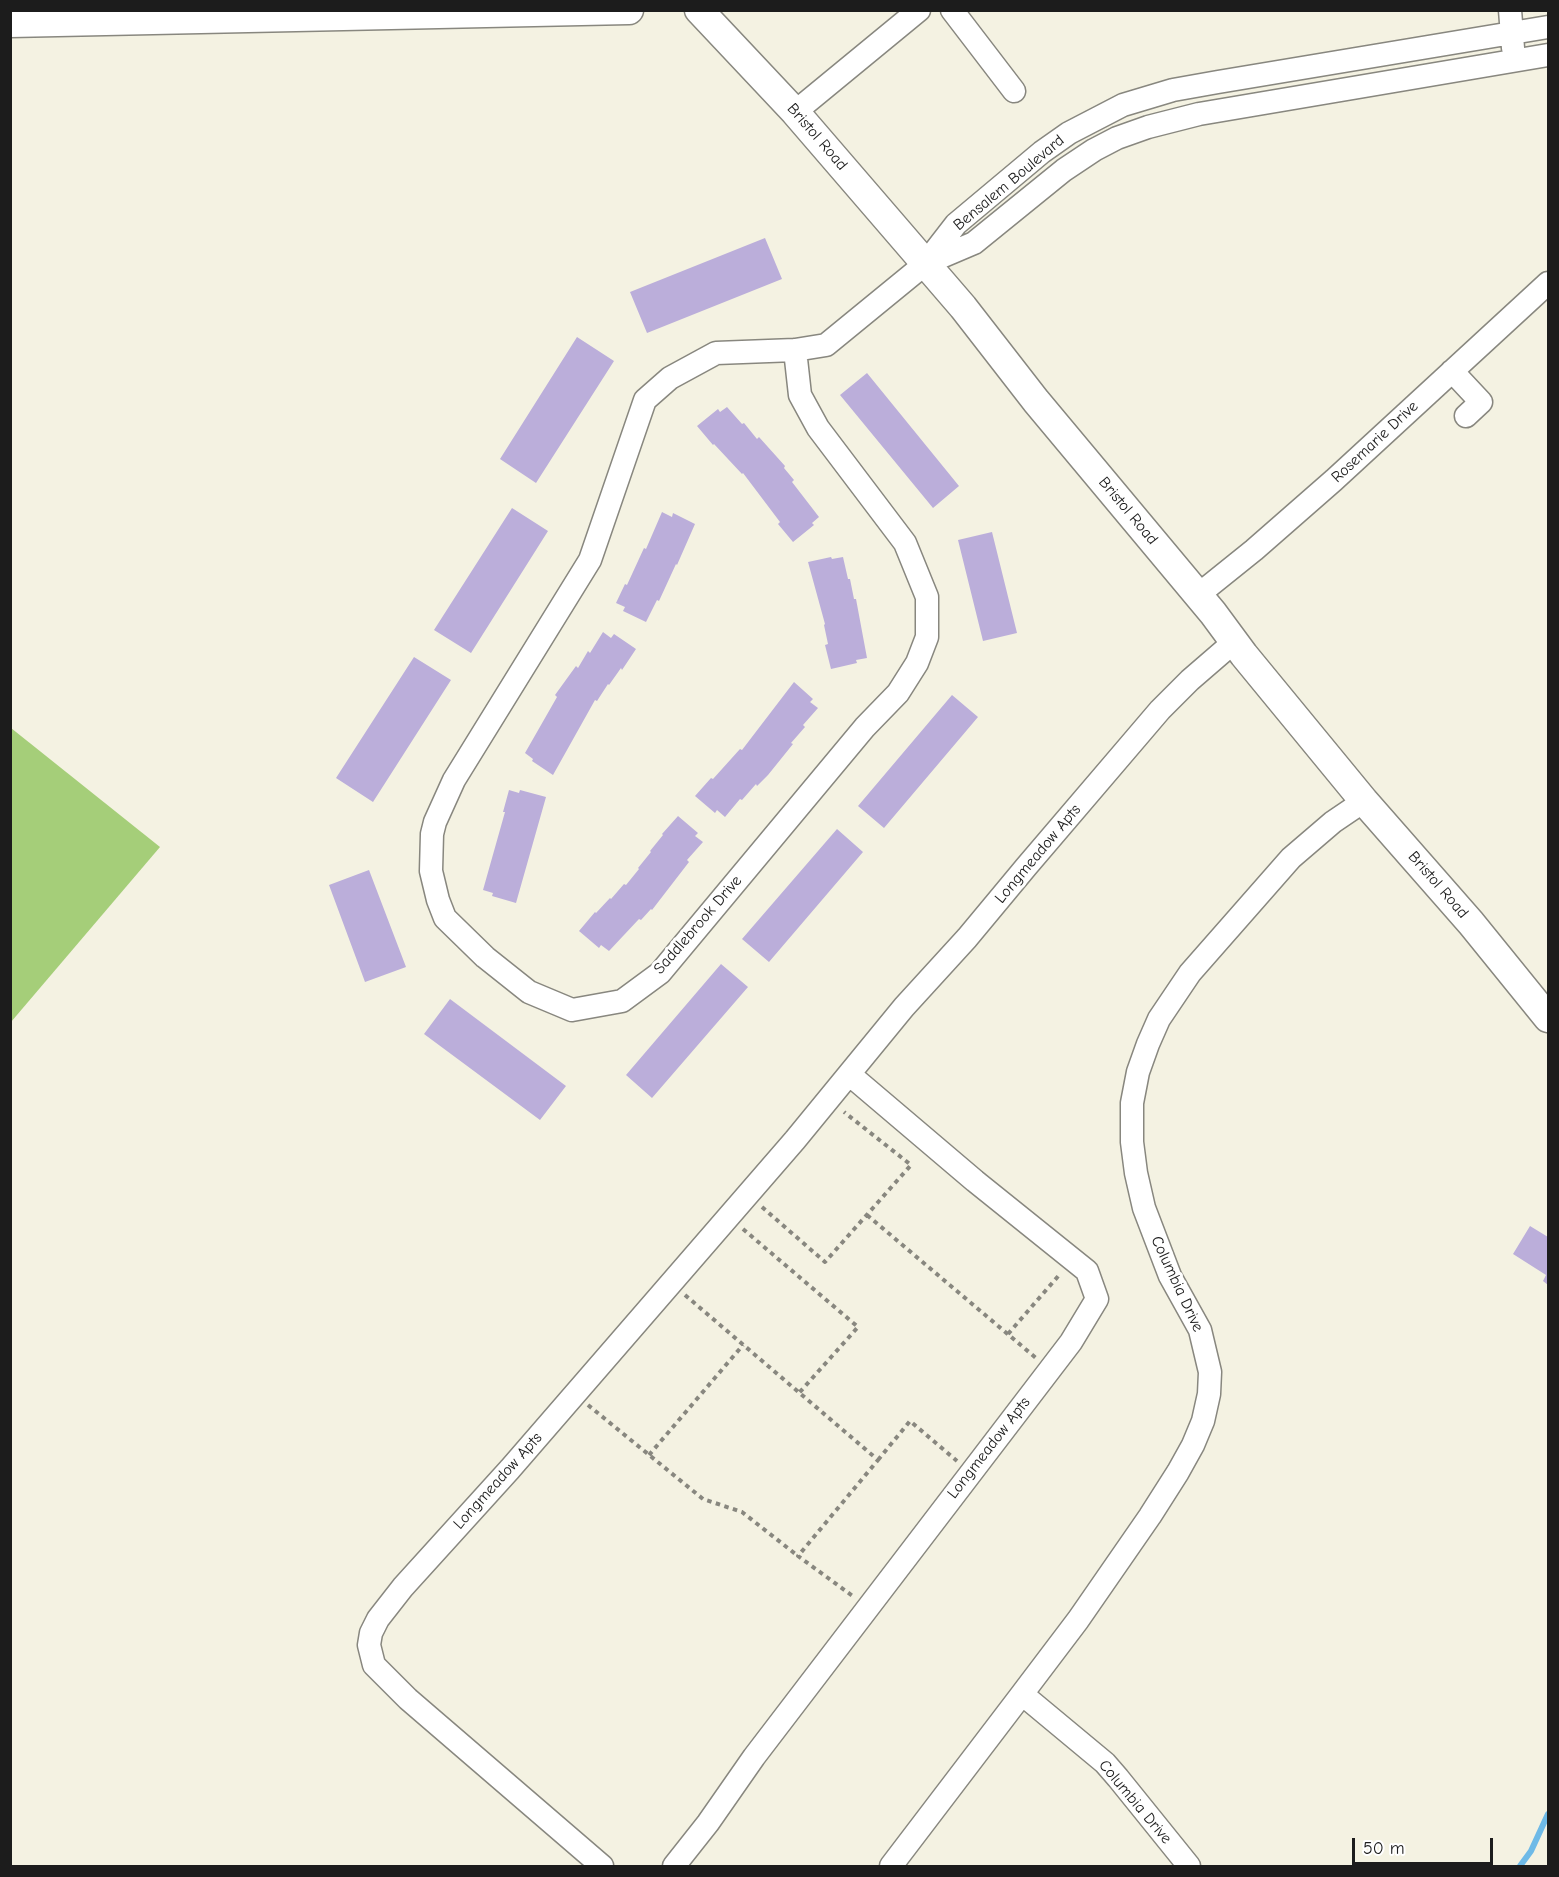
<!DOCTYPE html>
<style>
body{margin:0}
#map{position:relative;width:1559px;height:1877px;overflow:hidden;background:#f4f2e2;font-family:"Comic Neue",sans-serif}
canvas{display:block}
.frame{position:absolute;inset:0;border:12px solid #1c1c1c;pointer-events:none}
.scale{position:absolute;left:1352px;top:1838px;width:141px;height:27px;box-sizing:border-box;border:3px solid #1c1c1c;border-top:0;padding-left:8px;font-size:18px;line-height:21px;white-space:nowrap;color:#1c1c1c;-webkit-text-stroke:4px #fff;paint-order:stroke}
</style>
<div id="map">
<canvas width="1559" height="1877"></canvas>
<div class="frame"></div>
<div class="scale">50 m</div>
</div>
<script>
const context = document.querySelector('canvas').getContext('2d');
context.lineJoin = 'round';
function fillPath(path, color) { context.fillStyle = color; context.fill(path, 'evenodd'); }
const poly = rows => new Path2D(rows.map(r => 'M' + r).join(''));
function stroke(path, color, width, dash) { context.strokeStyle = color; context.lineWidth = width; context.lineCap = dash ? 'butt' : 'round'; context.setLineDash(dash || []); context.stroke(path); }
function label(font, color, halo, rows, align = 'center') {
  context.font = font + ' "Comic Neue",sans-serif'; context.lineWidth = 6; context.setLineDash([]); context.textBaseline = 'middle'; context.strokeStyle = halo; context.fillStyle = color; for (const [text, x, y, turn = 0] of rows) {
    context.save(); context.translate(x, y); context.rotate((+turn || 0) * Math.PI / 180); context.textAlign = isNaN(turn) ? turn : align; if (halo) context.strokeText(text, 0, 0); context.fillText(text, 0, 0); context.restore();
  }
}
const green = poly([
 [11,728,160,847,11,1022]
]);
const stream = poly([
 [1520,1866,1531,1851,1548,1814]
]);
const building = poly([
 [765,238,782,279,647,333,630,292],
 [577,337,614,361,536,483,500,459],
 [867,373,959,486,933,508,840,395],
 [727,407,742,424,744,423,757,439,759,437,785,466,784,468,794,480,792,482,819,517,812,523,814,525,793,542,778,524,780,522,743,473,742,474,714,444,713,445,697,426,718,409,720,412],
 [512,508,548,531,471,653,434,630],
 [662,512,672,517,673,513,695,524,677,565,676,564,659,601,657,600,646,622,623,611,625,607,616,603,625,584,627,585,644,548,646,549],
 [992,532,1017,633,983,641,958,540],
 [831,557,832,559,843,557,848,579,850,579,854,599,856,599,867,658,856,660,857,663,831,669,825,645,828,644,824,625,825,624,808,562],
 [603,632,611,638,614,634,636,649,622,670,621,668,609,685,608,684,597,701,595,700,553,775,532,761,533,759,525,753,557,697,555,695,576,666,578,668,588,651,590,653],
 [414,657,451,680,373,802,336,778],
 [794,682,813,699,810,702,818,708,803,725,805,727,791,743,793,744,768,775,757,786,756,784,742,800,740,799,725,817,717,810,715,813,695,796,711,778,713,779,740,749,742,750],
 [952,695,978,717,884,828,858,806],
 [509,790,519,793,520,790,546,797,516,903,492,896,493,893,483,890,505,812,503,812],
 [678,816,698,833,695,836,703,842,687,860,689,862,652,910,651,909,641,920,639,919,609,951,601,945,599,948,579,931,595,912,596,913,610,898,611,899,624,884,626,885,639,869,638,868,651,852,650,851,663,835,662,834],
 [837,829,863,852,769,962,742,939],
 [369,870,406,967,365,982,329,885],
 [721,964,748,987,652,1098,626,1075],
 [450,999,566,1086,540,1120,424,1034],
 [1530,1226,1548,1237,1548,1285,1543,1281,1546,1275,1513,1254]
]);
const path = poly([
 [762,1207,825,1262,911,1165,844,1112],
 [867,1215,1036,1358],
 [743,1229,858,1327,799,1393],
 [685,1295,878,1460,798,1556,854,1597],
 [1008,1334,1060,1274],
 [588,1405,703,1499,742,1512,798,1556],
 [649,1455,743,1345],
 [878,1460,910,1421,957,1461]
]);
const minor = poly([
 [952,10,1014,91],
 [1510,10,1513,48],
 [795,112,919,10],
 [927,263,974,243,1064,170,1094,150,1117,138,1148,127,1199,114,1548,55],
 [795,350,800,395,818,428,905,543,927,597,927,637,917,663,898,693,865,727,660,973,622,1001,572,1010,529,992,485,957,445,918,438,900,431,871,432,834,435,822,454,780,590,560,645,400,670,378,716,353,795,350,826,345,925,264,956,224,1042,152,1069,133,1123,105,1173,90,1218,82,1548,27],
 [1452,371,1481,402,1466,416],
 [1198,595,1254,550,1334,480,1548,283],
 [1022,1694,1078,1620,1150,1516,1178,1472,1193,1445,1203,1421,1209,1394,1210,1372,1200,1330,1170,1276,1144,1208,1136,1173,1132,1142,1132,1103,1138,1072,1148,1044,1159,1019,1190,973,1291,858,1333,822,1364,801],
 [602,1866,408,1699,374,1665,369,1645,371,1633,378,1619,403,1587,510,1469,795,1140,904,1007,967,938,1026,867,1160,710,1190,680,1234,642],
 [674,1866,708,1823,754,1757,1071,1342,1097,1299,1087,1271,975,1181,849,1074],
 [891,1866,1022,1694,1105,1763,1118,1778,1189,1866]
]);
const major = poly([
 [699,10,795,112,963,307,1036,401,1213,613,1244,655,1364,801,1471,923,1548,1018],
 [10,23,629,10]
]);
const streetNames = [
 ["Bristol Road",817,137,49],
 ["Bensalem Boulevard",1009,183,-40],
 ["Rosemarie Drive",1375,442,-43],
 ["Bristol Road",1128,511,50],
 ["Longmeadow Apts",1038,854,-50],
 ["Bristol Road",1438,885,49],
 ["Saddlebrook Drive",698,925,-49],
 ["Columbia Drive",1177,1284,65],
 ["Longmeadow Apts",989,1448,-52],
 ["Longmeadow Apts",498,1481,-48],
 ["Columbia Drive",1135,1802,50]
];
fillPath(green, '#a5ce79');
stroke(stream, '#6ebae7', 6);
fillPath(building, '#bbaeda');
stroke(minor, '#88877f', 25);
stroke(major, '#88877f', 31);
stroke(path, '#88877f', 4, [4.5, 4.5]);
stroke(minor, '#fff', 22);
stroke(major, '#fff', 28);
label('16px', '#1c1c1c', '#fff', streetNames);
</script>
